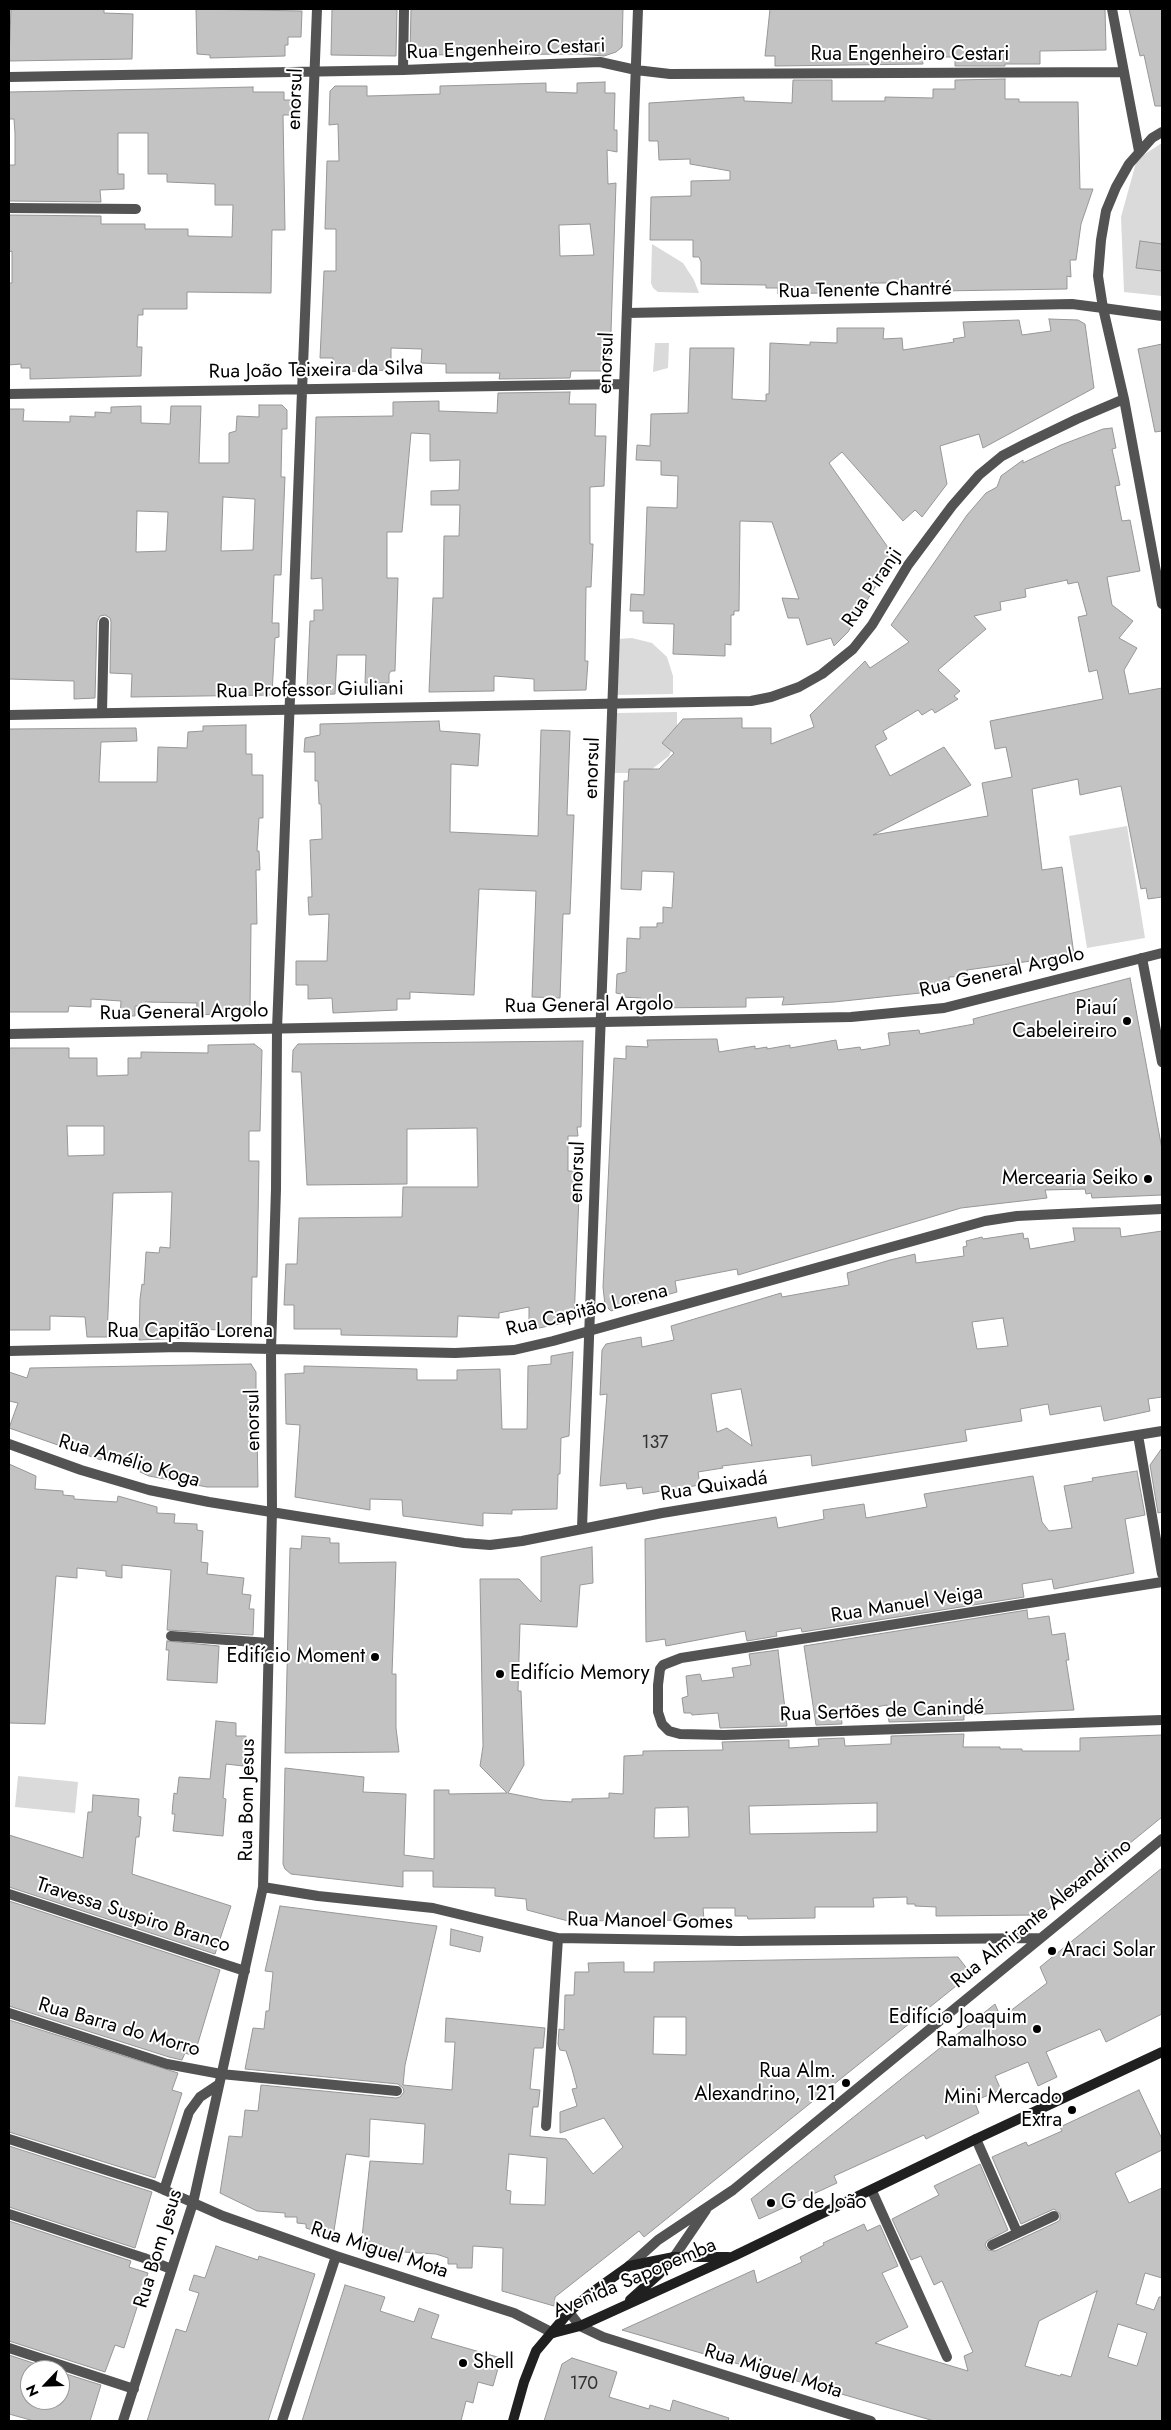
<!DOCTYPE html>
<meta charset="utf-8">
<style>
body{margin:0}
#map{position:relative;width:1171px;height:2430px;overflow:hidden;background:#fff;font-family:Jost,sans-serif}
canvas{display:block}
.frame{position:absolute;inset:0;border:10px solid #000;pointer-events:none}
.north{position:absolute;left:20px;top:2360px;width:50px;height:50px;box-sizing:border-box;background:#fff;border:1px solid #999;border-radius:50%;rotate:246deg;font-size:14px;font-weight:700;line-height:20px;text-align:center;color:#000}
.north::after{content:'';display:block;margin:auto;width:18px;height:22px;background:#000;clip-path:polygon(50% 0,100% 100%,50% 72%,0 100%)}
</style>
<div id="map">
<canvas width="1171" height="2430"></canvas>
<div class="frame"></div>
<div class="north">N</div>
</div>
<script>
const context = document.querySelector('canvas').getContext('2d');
context.lineJoin = 'round';
function fillPath(path, color) { context.fillStyle = color; context.fill(path, 'evenodd'); }
const poly = rows => new Path2D(rows.map(r => 'M' + r).join(''));
function stroke(path, color, width, dash) { context.strokeStyle = color; context.lineWidth = width; context.lineCap = dash ? 'butt' : 'round'; context.setLineDash(dash || []); context.stroke(path); }
function label(font, color, halo, rows, align = 'center') {
  context.font = font + ' Jost,sans-serif'; context.lineWidth = 4; context.setLineDash([]); context.textBaseline = 'middle'; context.strokeStyle = halo; context.fillStyle = color; for (const [text, x, y, turn = 0] of rows) {
    context.save(); context.translate(x, y); context.rotate((+turn || 0) * Math.PI / 180); context.textAlign = isNaN(turn) ? turn : align; if (halo) context.strokeText(text, 0, 0); context.fillText(text, 0, 0); context.restore();
  }
}
const green = poly([
 [1162,143,1162,296,1124,292,1121,217,1137,159],
 [652,244,683,263,694,280,699,293,658,292,653,288,651,283],
 [655,343,669,343,668,368,653,372],
 [632,638,652,643,667,657,673,676,673,694,616,695,618,639],
 [677,712,677,738,669,756,652,769,634,773,614,773,616,713],
 [1127,826,1145,938,1087,948,1069,836],
 [18,1776,78,1782,75,1813,15,1807]
]);
const building = poly([
 [11,9,104,9,104,13,133,14,132,59,9,61,11,9],
 [196,9,302,11,301,37,288,37,288,45,285,45,285,56,210,58,210,55,197,54,196,9],
 [332,9,397,9,396,56,331,55,332,9],
 [411,9,623,9,622,47,616,52,604,56,579,54,410,55,411,9],
 [770,9,1105,9,1106,50,1040,51,1040,64,1005,64,1005,66,955,66,955,57,922,57,923,64,775,66,775,56,765,56,770,9],
 [1129,9,1162,9,1162,106,1155,106,1144,55,1140,56,1129,9],
 [1005,79,1005,99,1019,99,1019,102,1078,102,1080,189,1093,189,1081,224,1076,260,1070,260,1071,277,1067,276,1067,289,939,291,939,289,902,289,902,283,870,283,870,289,822,290,822,293,778,294,778,288,766,288,766,285,701,284,701,262,699,257,693,257,693,240,650,240,651,197,691,196,691,181,730,180,730,171,690,164,690,159,659,160,658,141,649,141,649,103,744,97,744,101,792,103,793,80,832,80,832,101,885,101,885,97,933,98,933,89,955,89,955,80,1005,79],
 [605,82,605,93,615,93,614,130,617,130,617,152,607,150,608,184,616,183,610,361,602,371,571,371,570,378,499,379,500,373,446,373,446,364,421,363,422,349,391,348,391,370,332,372,333,358,320,358,324,271,336,271,336,229,325,229,327,161,339,161,338,124,329,125,330,91,335,86,367,86,367,96,440,94,440,86,546,83,546,92,577,93,577,83,605,82],
 [590,224,594,255,560,256,559,225,590,224],
 [253,87,253,92,284,92,284,100,300,100,299,115,283,115,285,230,272,230,271,293,187,292,187,309,143,309,143,315,138,315,137,347,142,347,141,376,30,379,30,368,21,368,21,364,9,365,9,283,12,283,12,251,9,252,9,215,101,216,101,224,145,224,145,229,188,229,188,236,232,237,233,205,215,205,215,184,167,182,167,174,148,174,148,133,118,133,118,174,124,174,124,189,100,190,101,202,9,201,9,165,15,165,15,133,14,119,9,119,9,92,253,87],
 [1140,241,1162,244,1162,271,1136,268,1140,241],
 [1049,319,1078,320,1085,324,1094,388,983,448,979,434,940,446,947,484,922,517,915,510,903,521,842,452,829,463,894,556,848,632,834,646,831,638,807,645,799,618,788,618,782,598,799,599,772,522,740,521,739,611,734,611,734,615,731,615,731,645,725,644,725,656,673,654,674,624,643,623,643,611,630,611,631,594,644,595,647,507,677,508,678,476,661,475,661,461,636,460,637,445,650,446,651,414,688,413,690,348,734,348,732,399,766,401,766,394,769,394,770,343,810,345,810,342,837,343,837,328,884,328,883,339,902,338,903,350,954,342,953,339,965,337,963,322,1019,320,1022,335,1051,331,1049,319],
 [1162,344,1162,431,1155,432,1138,349,1162,344],
 [570,392,569,404,596,404,595,436,606,436,604,486,590,487,590,544,593,544,591,587,586,587,585,661,588,661,586,690,534,691,534,679,494,676,494,691,429,692,433,598,443,598,444,536,459,536,460,505,431,505,431,491,459,490,460,460,430,461,430,434,411,433,402,532,387,532,387,578,398,578,395,671,391,671,389,674,389,683,365,683,366,655,337,655,335,694,309,695,307,688,310,621,314,621,314,610,323,610,322,578,311,579,316,417,393,416,393,402,439,401,439,411,497,413,498,393,570,392],
 [259,405,282,405,287,410,287,429,282,429,281,477,285,477,281,575,274,575,272,623,279,623,279,637,275,638,272,695,131,697,132,674,110,673,111,622,110,618,105,615,100,616,97,622,95,698,74,699,74,681,9,679,9,409,24,409,23,421,70,422,70,416,95,417,95,412,111,413,111,407,141,406,141,423,170,424,171,406,201,406,199,463,229,463,229,433,236,431,237,416,259,417,259,405],
 [223,497,255,499,253,550,221,551,223,497],
 [137,511,168,512,166,551,136,552,137,511],
 [1112,428,1116,448,1112,449,1120,485,1115,486,1122,521,1130,520,1140,571,1107,577,1112,605,1133,621,1119,638,1137,648,1124,670,1129,694,1162,688,1162,897,1148,899,1146,888,1141,889,1121,786,1080,795,1078,779,1032,789,1042,870,1062,867,1074,955,1032,967,1031,961,967,970,968,976,949,977,949,990,834,1002,782,1005,784,997,746,998,746,1007,651,1008,640,1007,641,998,621,997,621,994,616,993,617,974,626,972,627,938,640,939,640,927,657,927,657,923,663,923,663,907,672,908,674,872,642,871,641,890,621,889,624,781,628,781,629,769,659,769,674,753,662,743,683,719,742,718,742,728,771,728,771,744,814,727,810,715,865,661,870,668,909,642,891,625,967,515,986,493,997,487,1001,476,1023,460,1023,463,1061,445,1103,429,1112,428],
 [1067,580,1068,584,1078,582,1087,615,1078,617,1089,672,1097,670,1103,699,990,721,995,749,1006,747,1012,777,982,783,988,816,873,835,971,785,944,747,890,776,875,746,887,739,883,731,918,710,922,715,932,709,935,713,958,699,954,696,960,691,938,670,986,629,974,616,1001,610,1000,602,1026,597,1025,589,1067,580],
 [439,721,440,731,480,734,478,766,451,764,450,832,538,836,541,730,570,731,567,815,574,815,570,914,563,914,560,998,532,997,536,891,479,889,474,995,410,992,410,999,397,999,397,1010,333,1013,332,998,308,999,308,985,296,985,296,961,327,961,329,914,309,915,308,897,312,897,310,840,322,839,321,804,319,804,318,781,315,781,315,752,304,752,305,738,320,735,320,724,439,721],
 [246,725,246,754,252,754,252,775,263,775,263,818,259,818,257,851,259,851,260,870,256,870,257,924,251,924,250,1011,215,1011,215,1014,196,1015,197,1003,145,1002,145,1006,135,1006,135,1016,120,1016,121,1001,91,999,91,1007,69,1006,68,1012,9,1012,9,729,136,728,137,741,101,742,99,782,157,782,158,747,187,748,188,732,203,731,203,726,246,725],
 [1130,978,1162,1149,1162,1195,1092,1198,1091,1193,1086,1194,1085,1189,1045,1190,1047,1198,961,1208,738,1275,737,1269,675,1281,677,1292,611,1311,605,1305,603,1287,614,1058,626,1059,626,1046,648,1047,647,1040,717,1039,719,1052,755,1046,755,1049,767,1047,767,1049,790,1045,790,1048,836,1040,838,1050,860,1047,861,1050,890,1045,888,1033,919,1030,920,1034,974,1024,973,1019,1130,978],
 [583,1041,581,1127,577,1127,578,1136,568,1136,568,1171,580,1171,574,1321,529,1330,529,1307,499,1313,499,1318,458,1316,457,1337,341,1335,341,1329,294,1329,294,1305,284,1305,285,1284,286,1264,297,1264,299,1218,402,1217,403,1187,478,1187,477,1128,407,1129,407,1184,307,1185,301,1072,292,1072,293,1050,298,1044,583,1041],
 [254,1044,262,1050,260,1131,249,1131,249,1161,259,1161,257,1277,252,1277,251,1335,227,1336,227,1330,182,1329,182,1338,139,1340,140,1299,142,1284,144,1285,146,1252,159,1253,160,1247,170,1248,172,1192,113,1193,107,1337,87,1337,85,1317,50,1316,50,1330,9,1330,9,1048,69,1048,69,1058,97,1058,97,1076,128,1075,128,1058,141,1058,141,1052,208,1053,208,1045,254,1044],
 [67,1126,104,1126,104,1155,68,1156,67,1126],
 [1073,1228,1120,1228,1121,1237,1162,1231,1162,1397,1148,1399,1150,1411,1104,1421,1101,1406,1050,1415,1048,1404,1020,1409,1022,1421,965,1430,967,1441,812,1466,811,1455,722,1466,723,1468,698,1472,700,1485,643,1494,642,1487,627,1489,626,1483,600,1486,607,1394,600,1395,602,1350,606,1344,641,1337,642,1347,674,1340,671,1326,781,1293,782,1297,849,1285,847,1273,890,1260,915,1254,916,1263,964,1256,963,1247,967,1246,966,1241,982,1237,983,1239,1023,1233,1024,1239,1028,1238,1030,1249,1075,1241,1073,1228],
 [1003,1318,1008,1346,977,1349,972,1322,1003,1318],
 [741,1389,752,1446,727,1428,717,1432,711,1394,741,1389],
 [573,1352,569,1436,561,1438,560,1474,558,1474,557,1509,512,1510,512,1514,483,1513,483,1526,403,1516,402,1500,370,1499,370,1510,295,1497,300,1425,286,1424,285,1374,304,1373,304,1366,417,1369,417,1380,457,1380,457,1370,500,1369,502,1429,527,1429,528,1366,551,1364,551,1356,573,1352],
 [251,1364,256,1372,256,1390,249,1390,250,1431,257,1431,258,1487,207,1487,149,1476,140,1472,143,1462,104,1452,101,1460,9,1428,18,1403,9,1401,9,1372,27,1378,30,1368,251,1364],
 [1162,1448,1162,1512,1158,1513,1150,1465,1162,1448],
 [9,1464,36,1476,35,1489,63,1491,63,1495,74,1496,74,1499,117,1502,118,1496,157,1507,157,1513,175,1514,174,1523,197,1524,197,1530,203,1531,201,1562,208,1563,207,1574,244,1578,242,1594,251,1595,249,1609,254,1609,253,1635,167,1630,171,1570,122,1565,122,1578,106,1576,106,1571,77,1568,77,1578,56,1576,45,1724,9,1723,9,1464],
 [1137,1471,1145,1515,1125,1519,1134,1573,1054,1589,1052,1579,1022,1584,1024,1597,802,1632,801,1628,776,1632,777,1636,747,1641,745,1631,666,1646,665,1639,646,1642,645,1539,776,1517,778,1528,824,1519,823,1510,864,1504,866,1518,927,1507,924,1494,1033,1476,1042,1522,1049,1531,1072,1528,1064,1486,1093,1481,1092,1478,1137,1471],
 [302,1536,330,1538,330,1543,339,1543,339,1563,396,1562,392,1674,396,1674,396,1728,399,1752,285,1753,290,1548,301,1549,302,1536],
 [592,1547,593,1583,580,1585,577,1627,520,1624,518,1691,521,1691,524,1765,508,1793,543,1800,572,1802,572,1799,609,1798,609,1793,623,1794,624,1756,643,1755,643,1751,723,1750,722,1742,789,1740,789,1748,819,1746,818,1739,844,1738,845,1746,891,1744,891,1736,964,1734,963,1747,1000,1747,1000,1749,1022,1749,1022,1751,1080,1751,1080,1738,1162,1735,1162,1817,1043,1914,1037,1915,936,1916,936,1907,915,1906,915,1904,907,1904,907,1897,873,1898,874,1907,815,1907,815,1918,748,1919,747,1916,735,1916,735,1908,703,1908,704,1920,568,1921,527,1910,526,1899,495,1896,495,1888,433,1887,433,1871,403,1871,403,1887,291,1874,285,1869,283,1864,285,1768,364,1777,363,1792,406,1794,404,1855,434,1859,434,1790,449,1790,449,1794,507,1793,480,1766,483,1746,480,1579,519,1579,541,1602,541,1557,592,1547],
 [877,1803,877,1832,750,1834,749,1806,877,1803],
 [688,1807,689,1837,654,1838,655,1808,688,1807],
 [1027,1610,1028,1619,1049,1616,1052,1635,1065,1633,1069,1660,1066,1660,1074,1710,964,1715,964,1720,889,1722,887,1705,841,1713,842,1724,816,1725,804,1646,1027,1610],
 [167,1641,219,1646,217,1683,167,1680,169,1650,166,1650,167,1641],
 [778,1650,787,1726,720,1728,718,1713,692,1715,691,1713,684,1713,682,1698,688,1696,686,1676,700,1674,702,1681,734,1677,732,1668,751,1665,749,1654,778,1650],
 [216,1721,236,1723,236,1736,246,1736,243,1766,226,1764,223,1798,226,1799,223,1836,173,1831,175,1814,172,1814,173,1802,174,1793,177,1794,179,1777,210,1779,216,1721],
 [93,1795,139,1799,138,1816,141,1817,139,1837,136,1837,132,1874,231,1906,215,1954,9,1887,9,1835,83,1858,88,1812,92,1812,93,1795],
 [1162,1868,1162,2014,1106,2042,1100,2029,1046,2052,1057,2077,1038,2086,1028,2062,995,2076,1001,2090,974,2101,979,2113,926,2139,924,2135,834,2176,837,2183,759,2219,751,2199,995,2004,1001,2018,1047,1983,1040,1967,1162,1868],
 [9,1901,220,1970,194,2056,185,2053,182,2060,169,2057,9,2006,9,1901],
 [280,1906,437,1926,405,2065,403,2085,452,2090,455,2042,445,2042,446,2018,545,2028,543,2048,534,2048,530,2089,540,2090,538,2107,533,2107,530,2136,566,2139,593,2174,623,2147,604,2118,560,2133,560,2112,577,2106,572,2089,577,2088,572,2069,566,2051,560,2050,558,2044,559,2029,564,2030,565,1995,574,1995,575,1972,589,1972,588,1963,624,1962,624,1972,654,1972,654,1962,958,1957,971,1974,644,2237,639,2231,555,2297,554,2306,502,2291,503,2248,473,2246,472,2268,457,2268,457,2264,448,2264,448,2258,436,2254,403,2252,402,2259,361,2247,370,2161,423,2164,425,2124,370,2119,369,2157,346,2154,333,2237,306,2228,306,2224,297,2223,297,2217,285,2217,285,2213,257,2211,220,2193,229,2136,242,2137,245,2110,258,2111,261,2085,396,2098,400,2097,404,2092,403,2088,398,2084,245,2069,253,2028,264,2029,266,2011,269,2011,273,1972,265,1971,280,1906],
 [654,2017,686,2017,686,2055,653,2054,654,2017],
 [509,2154,547,2158,545,2205,510,2204,511,2191,506,2190,509,2154],
 [451,1929,483,1937,480,1952,450,1945,451,1929],
 [9,2020,178,2073,172,2090,182,2093,155,2178,9,2132,9,2020],
 [1139,2090,1162,2139,1162,2150,1115,2173,1129,2203,1162,2188,1162,2278,1145,2273,1136,2304,1154,2310,1159,2297,1162,2297,1162,2421,934,2421,622,2330,754,2270,757,2283,802,2262,800,2257,824,2245,823,2243,864,2224,867,2231,880,2225,898,2266,882,2273,908,2327,875,2343,968,2371,964,2356,973,2352,942,2281,934,2285,921,2256,911,2260,892,2219,939,2195,934,2186,980,2164,1008,2230,987,2241,985,2245,988,2250,995,2251,1057,2222,1060,2220,1060,2214,1054,2209,1021,2224,992,2157,1026,2142,1028,2146,1062,2131,1060,2127,1139,2090],
 [1097,2291,1071,2377,1061,2374,1060,2376,1025,2366,1039,2321,1097,2291],
 [1118,2324,1147,2333,1137,2366,1108,2357,1118,2324],
 [9,2146,152,2192,135,2248,9,2207,9,2146],
 [9,2221,131,2261,129,2267,148,2273,124,2348,115,2345,105,2372,9,2341,9,2221],
 [216,2246,258,2260,259,2256,315,2274,268,2421,147,2421,176,2329,186,2332,199,2293,189,2290,194,2275,205,2278,216,2246],
 [345,2285,385,2297,380,2311,414,2322,419,2308,439,2315,431,2338,501,2358,493,2386,478,2382,473,2403,466,2401,461,2421,302,2421,345,2285],
 [9,2355,54,2370,30,2370,30,2400,60,2400,60,2372,101,2385,90,2421,34,2421,9,2414,9,2355],
 [572,2358,617,2372,609,2397,649,2409,650,2405,670,2411,673,2400,729,2418,728,2421,544,2421,562,2364,572,2358]
]);
const minor = poly([
 [1112,9,1139,151],
 [403,70,404,9],
 [9,77,403,70,600,62,636,70,670,74,1123,72],
 [9,208,136,209],
 [627,313,1072,304,1103,308,1098,276,1101,240,1106,211,1116,187,1129,164,1152,138,1162,132],
 [9,394,624,384],
 [102,713,104,622],
 [1142,958,1162,1062],
 [9,1351,180,1347,455,1353,514,1350,553,1341,985,1221,1017,1216,1162,1209],
 [1138,1435,1162,1574],
 [9,1444,81,1470,149,1490,209,1502,464,1543,490,1545,522,1541,662,1513,1162,1431],
 [582,1528,638,9],
 [1162,1582,681,1658,663,1665,660,1669,658,1685,658,1712,662,1724,669,1731,680,1734,724,1735,1162,1720],
 [171,1636,269,1643],
 [263,1887,318,1896,433,1908,558,1938,739,1941,1040,1938],
 [9,1894,245,1971],
 [9,2013,167,2064,221,2074,397,2091],
 [546,2126,558,1938],
 [9,2139,153,2185,223,2216,336,2256,514,2313,553,2333],
 [976,2139,1017,2232],
 [164,2190,189,2112,200,2097,218,2085],
 [872,2191,947,2357],
 [9,2214,144,2258,171,2269],
 [992,2245,1054,2216],
 [674,2257,706,2210],
 [629,2266,658,2240,733,2190,1162,1839],
 [569,2312,580,2326,603,2337,871,2421],
 [9,2348,134,2389],
 [123,2421,193,2203,263,1887,272,1511,271,1349,276,1189,277,1029,317,9],
 [282,2421,336,2256]
]);
const tertiary = poly([
 [1162,316,1103,308,1124,399,1162,604],
 [9,715,751,701,771,697,799,687,822,674,853,649,872,625,908,565,952,506,979,475,1002,456,1025,444,1077,419,1124,399],
 [9,1034,851,1017,944,1008,1162,953]
]);
const secondary = poly([
 [630,2300,659,2274,674,2257],
 [553,2333,580,2326,734,2256,976,2139,1162,2052],
 [513,2421,524,2382,536,2351,569,2312,591,2293,629,2266,674,2257,728,2257]
]);
const markers = [
 [1127,1021,5,"#000"],
 [1148,1179,5,"#000"],
 [375,1657,5,"#000"],
 [500,1674,5,"#000"],
 [1052,1951,5,"#000"],
 [1037,2029,5,"#000"],
 [846,2083,5,"#000"],
 [1072,2110,5,"#000"],
 [771,2203,5,"#000"],
 [463,2363,5,"#000"]
];
const numberNames = [
 ["137",655,1444],
 ["170",584,2385]
];
const streetNames = [
 ["Rua Engenheiro Cestari",506,50,-2],
 ["Rua Engenheiro Cestari",910,55],
 ["enorsul",296,99,-88],
 ["Rua Tenente Chantré",865,291,-1],
 ["enorsul",607,363,-88],
 ["Rua João Teixeira da Silva",316,371,-1],
 ["Rua Piranji",873,588,-56],
 ["Rua Professor Giuliani",310,691,-1],
 ["enorsul",593,768,-88],
 ["Rua General Argolo",1002,973,-13],
 ["Rua General Argolo",589,1006,-1],
 ["Rua General Argolo",184,1013,-1],
 ["enorsul",578,1172,-88],
 ["Rua Capitão Lorena",587,1311,-14],
 ["Rua Capitão Lorena",190,1332],
 ["enorsul",254,1420,-91],
 ["Rua Amélio Koga",129,1462,16],
 ["Rua Quixadá",714,1487,-9],
 ["Rua Manuel Veiga",907,1605,-9],
 ["Rua Sertões de Canindé",882,1712,-2],
 ["Rua Bom Jesus",248,1800,-89],
 ["Rua Almirante Alexandrino",1042,1914,-39],
 ["Travessa Suspiro Branco",133,1916,18],
 ["Rua Manoel Gomes",650,1922,1],
 ["Rua Barra do Morro",119,2028,16],
 ["Rua Bom Jesus",159,2249,-73],
 ["Rua Miguel Mota",379,2251,18],
 ["Avenida Sapopemba",635,2279,-23],
 ["Rua Miguel Mota",773,2372,17]
];
const poiNames = [
 ["Piauí",1117,1009],
 ["Cabeleireiro",1117,1032],
 ["Mercearia Seiko",1138,1179],
 ["Edifício Moment",365,1657],
 ["Edifício Memory",510,1674,"left"],
 ["Araci Solar",1062,1951,"left"],
 ["Edifício Joaquim",1027,2018],
 ["Ramalhoso",1027,2041],
 ["Rua Alm.",836,2072],
 ["Alexandrino, 121",836,2095],
 ["Mini Mercado",1062,2098],
 ["Extra",1062,2121],
 ["G de João",781,2203,"left"],
 ["Shell",473,2363,"left"]
];
fillPath(green, '#dadada');
fillPath(building, '#c3c3c3');
stroke(building, '#979797', 1);
stroke(minor, '#535353', 10);
stroke(tertiary, '#535353', 10);
stroke(secondary, '#202020', 10);
for (const [x, y, r, color] of markers) { const dot = new Path2D(); dot.arc(x, y, r, 0, 2 * Math.PI); context.fillStyle = color; context.fill(dot); stroke(dot, '#fff', 2); }
label('18px', '#313131', null, numberNames);
label('20px', '#000', '#fff', streetNames);
label('20px', '#000', '#fff', poiNames, 'right');
</script>
